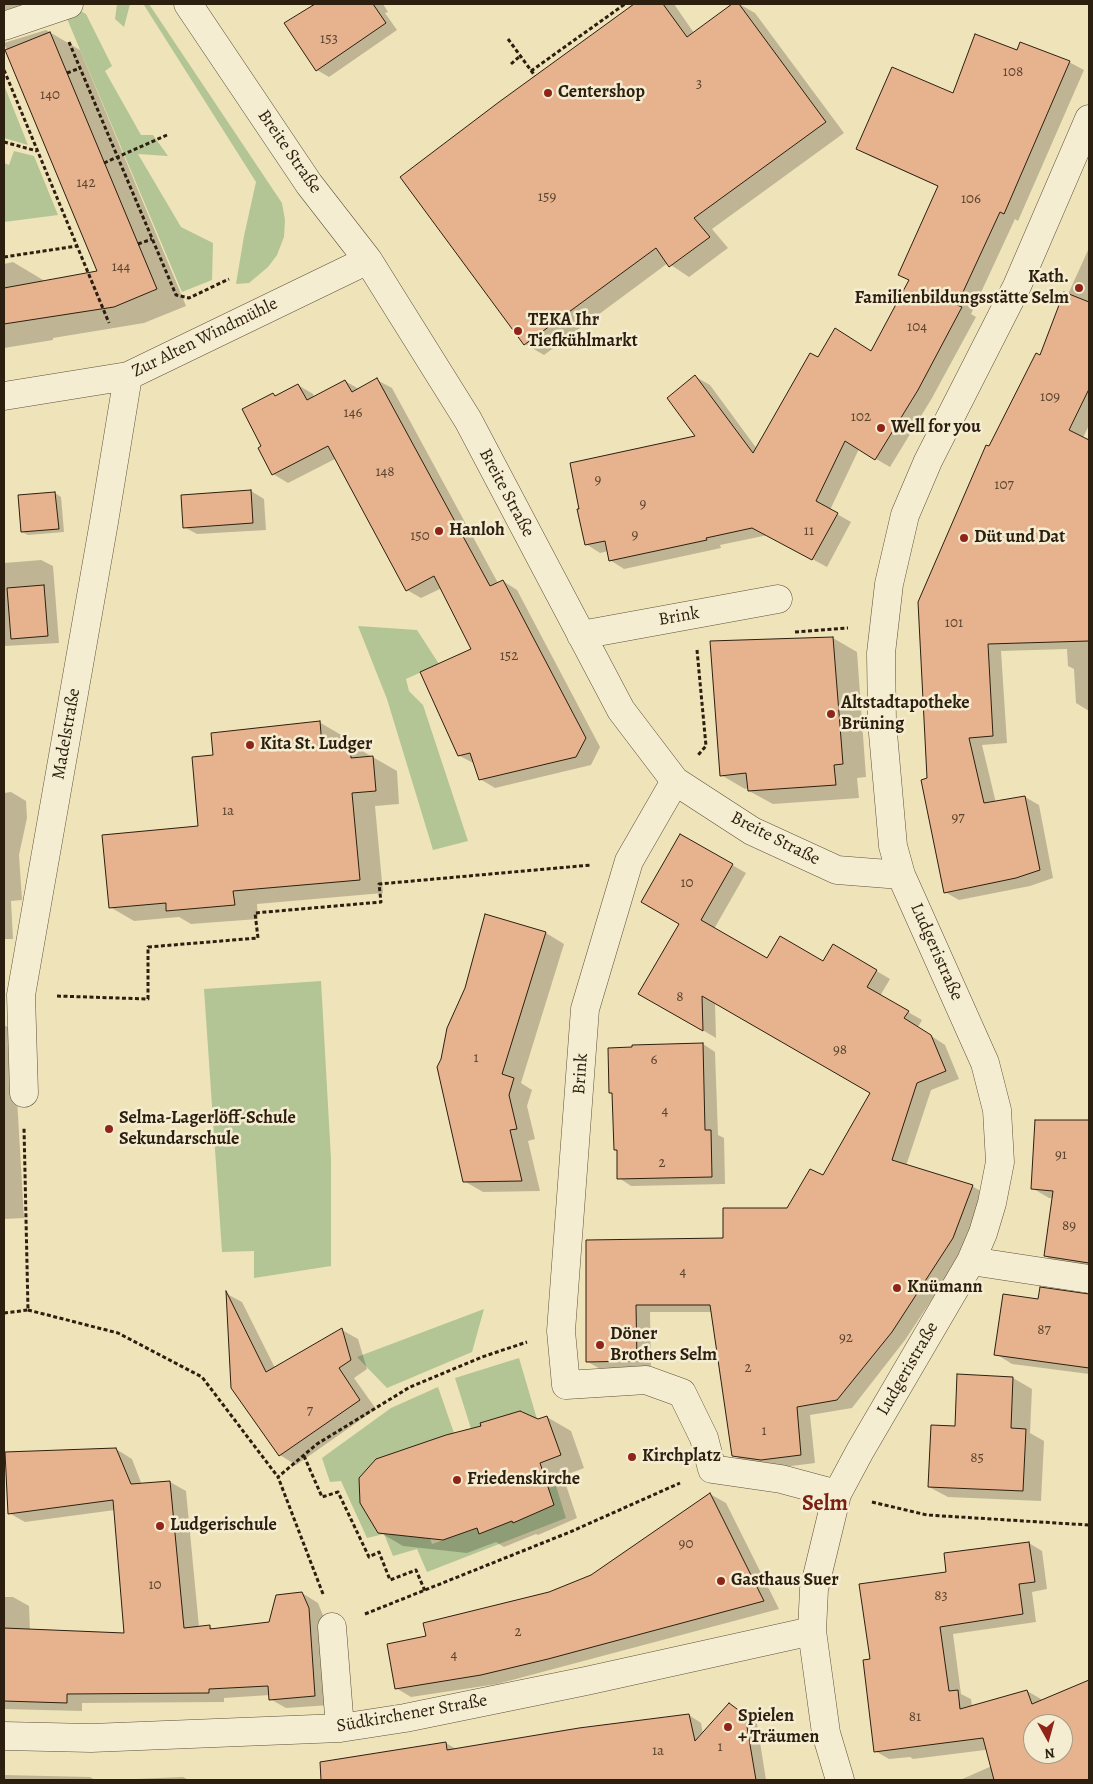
<!DOCTYPE html>
<meta charset="utf-8">
<style>
body{margin:0}
#map{position:relative;width:1093px;height:1784px;overflow:hidden;background:#efe3b9;font-family:Alegreya,serif}
canvas{display:block}
.frame{position:absolute;inset:0;border:5px solid #2d1f0f;pointer-events:none}
.north{position:absolute;left:1023px;top:1714px;width:50px;height:50px;box-sizing:border-box;background:#f5edd2;border:1px solid #a59b84;border-radius:50%;rotate:173deg;font-size:14px;font-weight:700;line-height:20px;text-align:center;color:#2d1f0f}
.north::after{content:'';display:block;margin:auto;width:18px;height:22px;background:#8f2418;clip-path:polygon(50% 0,100% 100%,50% 72%,0 100%)}
</style>
<div id="map">
<canvas width="1093" height="1784"></canvas>
<div class="frame"></div>
<div class="north">N</div>
</div>
<script>
const context = document.querySelector('canvas').getContext('2d');
context.lineJoin = 'round';
function fillPath(path, color) { context.fillStyle = color; context.fill(path, 'evenodd'); }
const poly = rows => new Path2D(rows.map(r => 'M' + r).join(''));
function stroke(path, color, width, dash) { context.strokeStyle = color; context.lineWidth = width; context.lineCap = dash ? 'butt' : 'round'; context.setLineDash(dash || []); context.stroke(path); }
function label(font, color, halo, rows, align = 'center') {
  context.font = font + ' Alegreya,serif'; context.lineWidth = 5; context.setLineDash([]); context.textBaseline = 'middle'; context.strokeStyle = halo; context.fillStyle = color; for (const [text, x, y, turn = 0] of rows) {
    context.save(); context.translate(x, y); context.rotate((+turn || 0) * Math.PI / 180); context.textAlign = isNaN(turn) ? turn : align; if (halo) context.strokeText(text, 0, 0); context.fillText(text, 0, 0); context.restore();
  }
}
const green = poly([
 [117,4,149,4,282,203,285,220,284,237,277,255,268,267,249,283,236,284,244,236,256,182,144,5,130,4,124,27,115,19],
 [77,9,86,14,112,66,105,71,141,135,153,135,168,156,138,154,181,227,213,243,212,280,182,292,65,14],
 [4,85,28,145,4,138],
 [14,151,34,156,58,215,4,222,4,163,9,165],
 [358,626,417,630,439,664,406,679,409,691,423,705,468,841,433,850,387,699],
 [321,981,331,1159,331,1266,254,1278,254,1251,222,1252,204,989],
 [484,1309,472,1352,387,1388,357,1357],
 [519,1358,537,1419,519,1410,514,1421,473,1435,455,1378],
 [438,1387,454,1433,398,1526,397,1535,403,1536,424,1521,432,1544,477,1528,480,1534,484,1532,482,1526,543,1489,556,1486,566,1518,427,1572,417,1549,393,1556,384,1534,367,1538,341,1481,330,1482,322,1458,391,1408]
]);
const shadow = poly([
 [4,4,63,4,4,22],
 [317,4,383,4,388,12,385,13,397,30,329,77,317,70,286,24],
 [636,4,674,4,694,33,734,4,739,4,755,13,844,133,712,229,728,248,689,277,668,263,544,355,525,344,500,103],
 [46,30,80,50,186,306,144,323,53,338,53,340,4,348,4,264,13,262,43,280,43,282,98,272,4,43],
 [1018,51,1069,62,1084,70,1018,221,1015,219,971,314,976,317,932,398,890,467,859,449,830,510,851,522,827,567,768,535,720,545,721,548,624,569,610,560,608,551,600,553,586,544,697,437,696,377,710,385,757,449,818,359,872,352,910,281,899,274,939,187,872,157,858,149,954,95],
 [1089,248,1089,425,1083,438,1089,441,1089,711,1076,703,1074,669,1068,666,1067,649,1001,651,1007,743,982,745,996,803,1025,797,1039,805,1053,878,1030,886,959,900,945,892,928,779,990,448,1040,356],
 [377,380,392,388,498,583,503,581,517,590,600,747,591,765,495,788,480,779,475,764,458,755,473,650,442,588,421,598,407,590,335,459,288,483,273,474,263,446,273,394,277,397,298,385,313,394,314,397,345,381,359,389],
 [251,491,264,499,266,530,197,534,184,527],
 [55,493,61,497,64,532,28,535,22,532],
 [41,560,53,566,59,643,4,646,4,563],
 [833,638,857,652,866,777,857,778,859,798,773,804,749,791,749,788,745,789,721,775,712,643],
 [319,722,343,736,344,745,350,744,397,771,399,804,375,806,383,893,257,904,258,919,191,924,179,917,134,921,110,907,199,827,214,756],
 [11,792,26,801,27,818,19,855,22,900,11,901,13,939,4,939,4,793],
 [680,835,746,873,714,929,767,960,823,963,833,945,890,979,880,996,922,1020,918,1027,945,1045,959,1079,931,1090,906,1166,972,1186,986,1194,967,1246,905,1340,852,1408,810,1415,815,1463,776,1468,747,1463,733,1455,712,1312,650,1312,651,1369,602,1370,588,1362,587,1241,725,1239,787,1209,823,1177,872,1093,715,1002,716,1038,640,993,681,923],
 [486,915,546,933,564,944,521,1083,532,1090,527,1106,535,1139,528,1141,540,1191,483,1192,464,1181,466,989],
 [4,1025,13,1030,24,1218,4,1219],
 [703,1044,715,1052,718,1135,724,1138,725,1184,631,1186,619,1178,618,1151,615,1149,613,1093],
 [1037,1121,1089,1122,1089,1269,1062,1265,1045,1256,1053,1198,1049,1198,1032,1188],
 [227,1294,242,1302,275,1368,342,1330,358,1339,367,1369,354,1378,376,1409,296,1465,280,1455],
 [1089,1295,1089,1374,1012,1364,996,1354,1039,1300],
 [1013,1378,1032,1389,1030,1433,1044,1441,1041,1501,948,1497,929,1487,956,1427],
 [547,1417,571,1431,584,1468,563,1476,577,1518,538,1535,536,1534,504,1547,496,1542,467,1553,403,1546,379,1532,483,1427,538,1420],
 [116,1449,132,1459,142,1485,170,1482,186,1491,199,1627,209,1626,215,1630,270,1623,302,1593,318,1603,324,1618,330,1705,286,1708,270,1699,270,1695,224,1698,224,1702,82,1703,82,1711,4,1709,4,1597,13,1597,29,1606,30,1631,126,1634,115,1510,25,1522,9,1513],
 [710,1494,726,1503,779,1609,497,1684,411,1697,396,1688,427,1637,549,1594,592,1576],
 [1029,1543,1042,1551,1047,1589,1032,1592,1036,1622,953,1634,961,1694,971,1699,972,1707,1027,1691,1041,1699,1041,1702,1089,1682,1089,1780,960,1780,1033,1748,1033,1754,1063,1754,1063,1724,1033,1724,1033,1744,913,1759,910,1757,889,1759,875,1751,871,1660,948,1573],
 [729,1705,757,1723,766,1780,373,1780,376,1762,446,1743,456,1749,689,1715,701,1723,703,1734],
 [4,1775,90,1777,95,1780,4,1780],
 [183,1777,189,1780,112,1780]
]);
const building = poly([
 [315,4,373,4,386,23,316,71,284,23,315,4],
 [634,4,663,4,687,37,732,4,739,4,826,122,694,218,710,237,669,267,656,248,524,345,400,177,499,102,634,4],
 [50,32,157,289,114,307,4,324,4,288,97,271,5,50,50,32],
 [975,34,1017,50,1020,42,1070,61,1004,214,1000,212,957,305,962,307,918,390,875,460,845,441,816,501,838,513,812,560,752,528,706,538,707,540,609,561,605,541,585,545,577,509,579,509,570,463,695,436,667,398,695,375,753,453,810,353,818,357,835,328,871,351,909,280,898,275,938,186,856,149,892,67,953,93,975,34],
 [1064,292,1089,302,1089,389,1069,430,1089,440,1089,641,988,644,993,736,969,738,984,803,1025,796,1040,870,1016,878,944,893,921,780,927,778,918,602,986,445,989,446,1036,353,1040,355,1064,292],
 [377,378,490,586,503,580,586,738,576,757,479,780,470,753,458,756,420,672,471,649,434,576,406,591,328,446,272,475,258,448,261,446,242,409,273,393,275,396,298,384,307,400,345,380,352,392,377,378],
 [251,490,253,523,183,528,181,495,251,490],
 [55,492,59,529,21,532,18,495,55,492],
 [44,585,48,636,11,639,7,588,44,585],
 [833,637,843,764,834,765,836,785,748,791,746,773,720,776,710,641,833,637],
 [320,721,322,746,350,743,351,758,373,756,376,791,352,793,360,880,233,891,235,905,166,911,166,903,109,908,102,835,198,826,192,757,213,755,211,733,320,721],
 [680,834,733,864,701,920,767,958,780,936,823,961,833,944,877,970,867,987,909,1011,904,1018,931,1035,946,1071,917,1083,892,1160,973,1185,953,1238,892,1332,837,1400,797,1407,801,1455,761,1460,732,1456,710,1305,636,1305,637,1361,586,1362,586,1240,723,1238,723,1208,787,1208,810,1169,823,1175,870,1093,702,996,703,1031,638,994,679,924,641,902,680,834],
 [485,914,546,932,502,1074,514,1078,509,1095,517,1129,510,1130,522,1181,463,1182,437,1067,441,1059,447,1028,465,988,485,914],
 [703,1043,705,1130,711,1130,712,1177,617,1179,617,1150,614,1150,612,1093,609,1093,608,1048,632,1047,632,1045,703,1043],
 [1035,1120,1089,1120,1089,1263,1044,1256,1053,1191,1031,1189,1035,1120],
 [1040,1287,1089,1294,1089,1368,994,1355,1003,1294,1038,1299,1040,1287],
 [226,1291,266,1372,342,1328,351,1360,339,1368,360,1400,279,1456,231,1388,226,1291],
 [957,1374,1013,1377,1011,1428,1026,1429,1023,1491,928,1487,931,1425,955,1426,957,1374],
 [520,1411,538,1419,547,1416,561,1455,540,1463,554,1505,513,1523,512,1521,479,1534,477,1528,443,1540,378,1533,360,1503,359,1478,376,1459,446,1435,481,1426,480,1423,520,1411],
 [116,1448,131,1484,170,1481,184,1628,210,1625,210,1629,269,1622,276,1595,302,1592,309,1608,315,1696,269,1700,268,1686,209,1689,209,1693,67,1694,67,1703,4,1701,4,1628,124,1633,113,1500,8,1514,5,1452,116,1448],
 [710,1493,764,1601,548,1659,481,1675,395,1689,387,1644,426,1636,423,1623,549,1592,591,1575,710,1493],
 [1029,1542,1035,1582,1019,1584,1023,1614,940,1627,949,1691,958,1690,960,1709,1027,1690,1032,1704,1089,1680,1089,1780,994,1780,983,1738,874,1752,863,1660,870,1659,859,1584,946,1572,944,1553,1029,1542],
 [1033,1724,1063,1724,1063,1754,1033,1754,1033,1724],
 [729,1703,745,1715,756,1780,321,1780,320,1762,446,1742,447,1750,579,1728,689,1714,695,1741,729,1703]
]);
const path = poly([
 [508,39,535,76],
 [69,42,176,295,189,298,229,279],
 [511,64,520,56],
 [4,70,109,323],
 [531,71,625,4],
 [67,73,80,68],
 [4,142,37,151],
 [104,163,167,135],
 [138,244,152,239],
 [4,257,77,246],
 [795,632,848,628],
 [697,650,706,746,698,755],
 [57,996,148,999,148,947,258,938,255,913,381,902,379,884,591,865],
 [28,1310,118,1333,202,1377,278,1477],
 [4,1313,28,1310,24,1127],
 [304,1456,322,1497,338,1492,369,1557,379,1552,390,1580,416,1570,425,1591],
 [872,1502,927,1515,1089,1525],
 [323,1594,278,1477,317,1444,410,1387,482,1357,527,1342],
 [365,1614,570,1532,680,1483]
]);
const minor = poly([
 [188,4,309,184,368,260,468,420,621,710,675,781,752,831,837,870,901,875],
 [4,26,69,4],
 [4,396,128,376,368,260],
 [581,635,778,599],
 [675,781,629,861,585,1009,561,1331,566,1385,646,1380,682,1393,704,1438,712,1469,781,1479,837,1494],
 [24,1093,21,995,104,522,128,376],
 [971,1261,1089,1279],
 [332,1627,340,1728],
 [4,1736,91,1738,340,1728,405,1718,586,1681,812,1631],
 [840,1780,826,1733,812,1631,814,1589,837,1494,860,1451,971,1261,983,1233,992,1203,1000,1162,997,1110,985,1063,901,875,893,846,882,722,881,653,889,584,905,515,928,461,1017,286,1089,119]
]);
const markers = [
 [548,93,5,"#8f2418"],
 [1079,288,5,"#8f2418"],
 [518,331,5,"#8f2418"],
 [881,428,5,"#8f2418"],
 [439,531,5,"#8f2418"],
 [964,538,5,"#8f2418"],
 [831,714,5,"#8f2418"],
 [250,745,5,"#8f2418"],
 [109,1129,5,"#8f2418"],
 [897,1288,5,"#8f2418"],
 [600,1345,5,"#8f2418"],
 [632,1457,5,"#8f2418"],
 [457,1480,5,"#8f2418"],
 [160,1526,5,"#8f2418"],
 [721,1581,5,"#8f2418"],
 [728,1727,5,"#8f2418"]
];
const numberNames = [
 ["153",329,39],
 ["108",1013,72],
 ["3",699,84],
 ["140",50,95],
 ["142",86,183],
 ["159",547,197],
 ["106",971,199],
 ["144",121,267],
 ["104",917,327],
 ["109",1050,397],
 ["146",353,413],
 ["102",861,417],
 ["148",385,472],
 ["9",598,480],
 ["107",1004,485],
 ["9",643,504],
 ["11",809,531],
 ["9",635,535],
 ["150",420,536],
 ["101",954,623],
 ["152",509,656],
 ["1a",228,811],
 ["97",958,818],
 ["10",687,883],
 ["8",680,997],
 ["98",840,1050],
 ["1",476,1058],
 ["6",654,1060],
 ["4",665,1111],
 ["91",1061,1155],
 ["2",662,1163],
 ["89",1069,1226],
 ["4",683,1272],
 ["87",1044,1330],
 ["92",846,1338],
 ["2",748,1368],
 ["7",310,1411],
 ["1",764,1431],
 ["85",977,1458],
 ["90",686,1544],
 ["10",155,1585],
 ["83",941,1596],
 ["2",518,1632],
 ["4",454,1655],
 ["81",915,1717],
 ["1",720,1747],
 ["1a",658,1751]
];
const poiNames = [
 ["Centershop",558,93],
 ["Kath.",1069,278,"right"],
 ["Familienbildungsstätte Selm",1069,299,"right"],
 ["TEKA Ihr",528,321],
 ["Tiefkühlmarkt",528,342],
 ["Well for you",891,428],
 ["Hanloh",449,531],
 ["Düt und Dat",974,538],
 ["Altstadtapotheke",841,704],
 ["Brüning",841,725],
 ["Kita St. Ludger",260,745],
 ["Selma-Lagerlöff-Schule",119,1119],
 ["Sekundarschule",119,1140],
 ["Knümann",907,1288],
 ["Döner",610,1335],
 ["Brothers Selm",610,1356],
 ["Kirchplatz",642,1457],
 ["Friedenskirche",467,1480],
 ["Ludgerischule",170,1526],
 ["Gasthaus Suer",731,1581],
 ["Spielen",738,1717],
 ["+ Träumen",738,1738]
];
const streetNames = [
 ["Breite Straße",289,152,55],
 ["Zur Alten Windmühle",205,338,-26],
 ["Breite Straße",506,493,62],
 ["Brink",679,617,-10],
 ["Madelstraße",67,734,-80],
 ["Breite Straße",775,839,27],
 ["Ludgeristraße",936,952,66],
 ["Brink",581,1074,-86],
 ["Ludgeristraße",908,1369,-60],
 ["Südkirchener Straße",412,1714,-10]
];
const districtNames = [
 ["Selm",825,1505]
];
fillPath(green, '#b3c594');
fillPath(shadow, '#0003');
fillPath(building, '#e6b38e');
stroke(building, '#2d1f0f', 1);
stroke(minor, '#5e503a', 29);
stroke(path, '#2d1f0f', 3, [4, 2.5]);
stroke(minor, '#f5edd2', 28);
for (const [x, y, r, color] of markers) { const dot = new Path2D(); dot.arc(x, y, r, 0, 2 * Math.PI); context.fillStyle = color; context.fill(dot); stroke(dot, '#f5edd2', 2); }
label('15px', '#5b442f', null, numberNames);
label('bold 18px', '#2d1f0f', '#f5edd2', poiNames, 'left');
label('18px', '#2d1f0f', '#f5edd2', streetNames);
label('bold 22px', '#7a1f14', '#f5edd2', districtNames);
</script>
